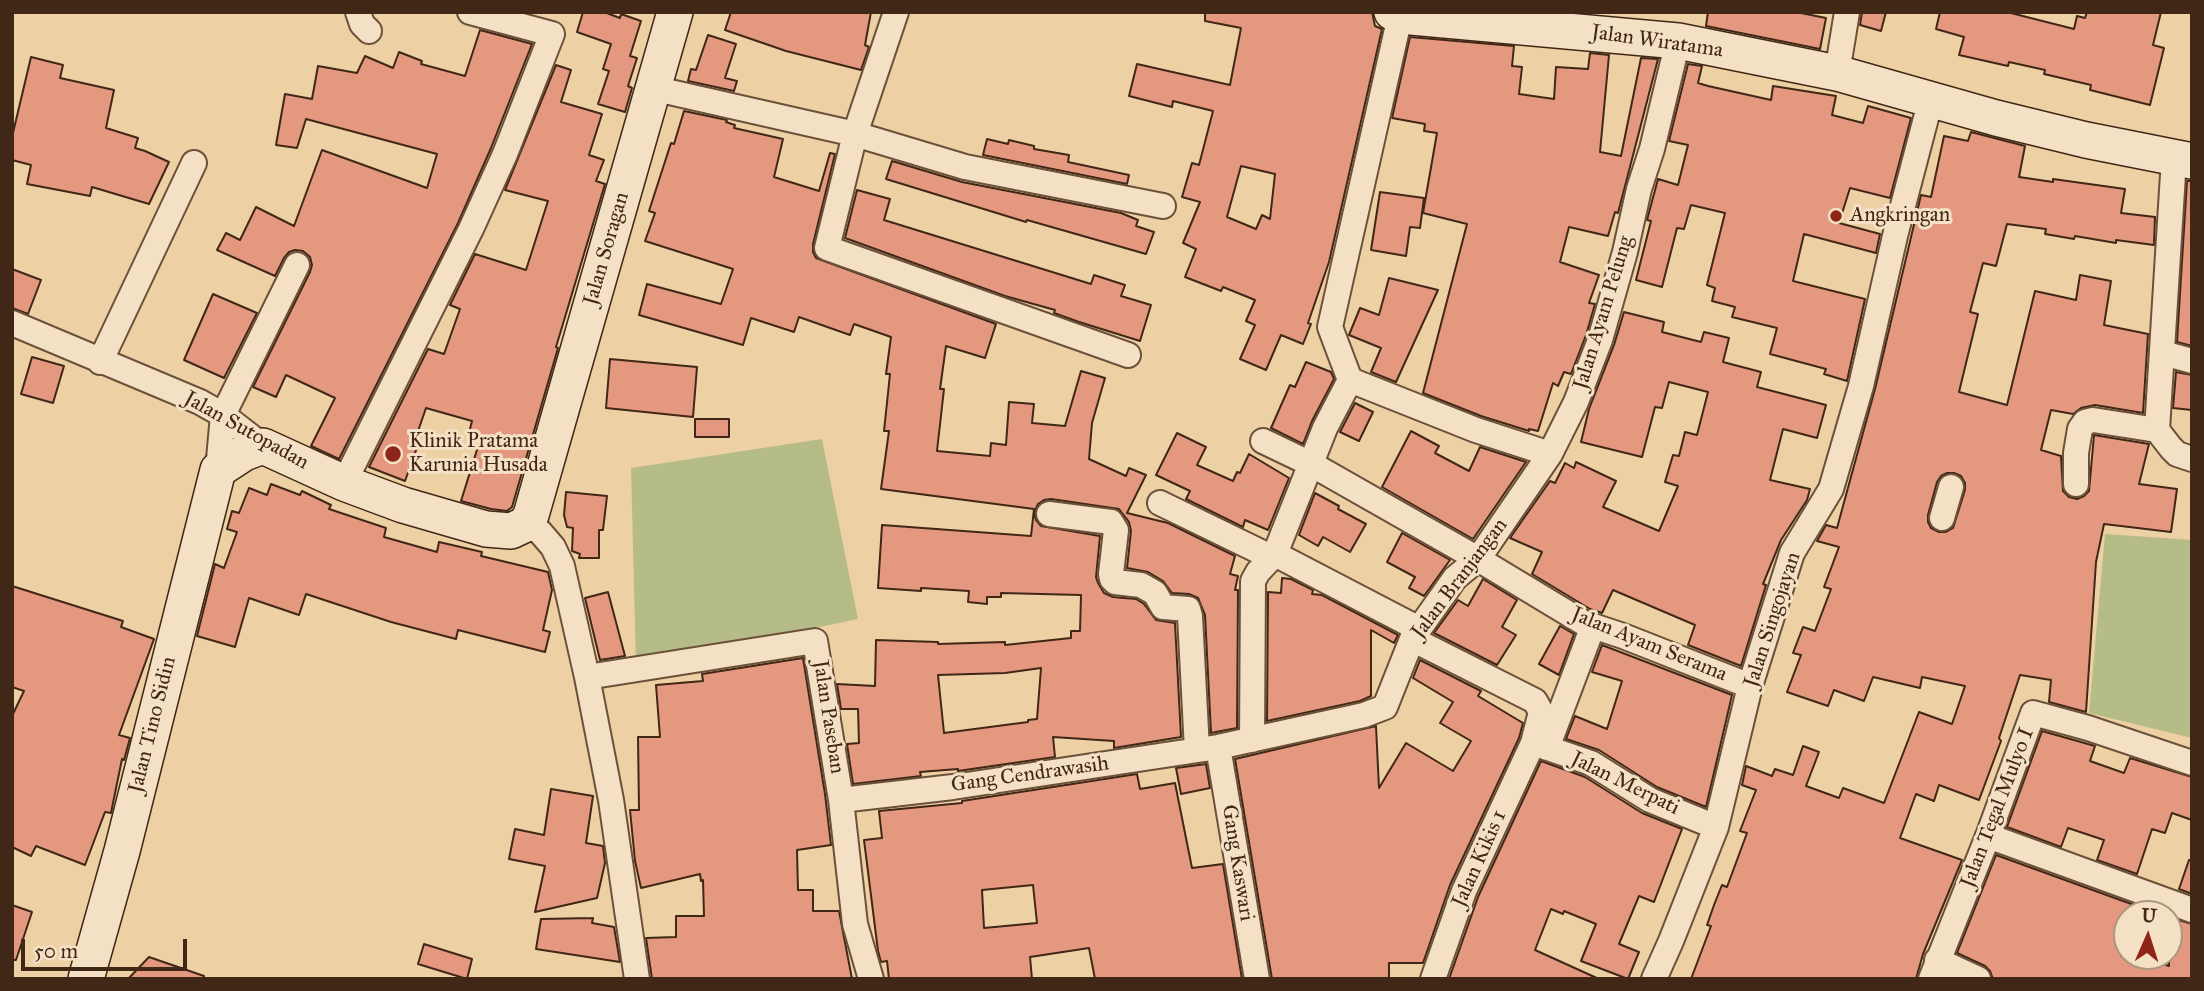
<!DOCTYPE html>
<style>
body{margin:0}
#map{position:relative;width:2204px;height:991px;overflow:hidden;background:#eed0a5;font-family:"IM FELL Great Primer",serif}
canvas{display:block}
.frame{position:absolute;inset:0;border:14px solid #402716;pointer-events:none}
.north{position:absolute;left:2113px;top:900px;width:70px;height:70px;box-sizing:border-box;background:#f4e0c4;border:2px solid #ac967e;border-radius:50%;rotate:3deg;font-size:19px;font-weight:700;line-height:28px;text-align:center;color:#402716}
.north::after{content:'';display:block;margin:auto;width:24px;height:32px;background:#8f2418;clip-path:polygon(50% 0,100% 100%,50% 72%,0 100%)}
.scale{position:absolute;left:21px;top:939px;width:166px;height:32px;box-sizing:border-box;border:4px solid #402716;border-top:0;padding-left:9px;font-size:21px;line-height:24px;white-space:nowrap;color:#402716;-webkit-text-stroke:5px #f4e0c4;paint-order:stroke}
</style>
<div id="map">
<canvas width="2204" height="991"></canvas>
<div class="frame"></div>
<div class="north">U</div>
<div class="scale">50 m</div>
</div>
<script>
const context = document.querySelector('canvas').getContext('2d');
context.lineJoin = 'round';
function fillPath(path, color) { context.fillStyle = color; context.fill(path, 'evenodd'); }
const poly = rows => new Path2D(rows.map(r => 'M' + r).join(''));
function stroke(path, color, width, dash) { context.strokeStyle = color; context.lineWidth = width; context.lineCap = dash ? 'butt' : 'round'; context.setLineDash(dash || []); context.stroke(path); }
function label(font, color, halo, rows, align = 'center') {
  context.font = font + ' "IM FELL Great Primer",serif'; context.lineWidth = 6; context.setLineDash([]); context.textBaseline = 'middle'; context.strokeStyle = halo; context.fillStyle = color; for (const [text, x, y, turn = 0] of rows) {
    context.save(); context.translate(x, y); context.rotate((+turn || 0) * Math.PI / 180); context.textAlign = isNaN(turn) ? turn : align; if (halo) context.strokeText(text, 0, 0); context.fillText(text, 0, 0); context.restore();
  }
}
const green = poly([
 [822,439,858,619,636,665,631,468],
 [2105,534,2192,540,2192,738,2089,713]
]);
const building = poly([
 [583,12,604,12,620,18,621,14,641,21,630,56,637,58,628,86,632,88,625,112,598,104,609,71,603,69,611,44,577,32,583,12],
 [731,12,871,12,865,45,869,47,861,70,786,51,725,30,731,12],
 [1205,12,1372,12,1375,26,1382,29,1329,262,1308,323,1311,324,1303,344,1281,335,1266,370,1240,359,1255,325,1246,321,1255,300,1223,287,1221,291,1185,277,1196,249,1183,243,1200,202,1182,197,1192,163,1199,165,1213,111,1173,101,1172,107,1129,96,1137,64,1230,85,1241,28,1205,21,1205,12],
 [1241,166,1275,174,1270,219,1262,215,1256,229,1227,217,1241,166],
 [1708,12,1796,12,1826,18,1820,49,1706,26,1708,12],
 [1862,12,1886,12,1881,31,1860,25,1862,12],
 [1940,12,2007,12,2074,29,2077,16,2085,18,2087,12,2161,12,2153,45,2164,48,2150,105,2090,90,2091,85,2044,74,2045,70,2009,62,2008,66,1959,55,1964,37,1936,29,1940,12],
 [480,30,532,44,491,148,458,223,339,459,311,446,335,398,286,375,276,397,253,387,310,272,312,265,310,257,303,251,295,250,289,252,284,258,275,276,217,250,226,233,240,240,256,207,294,226,322,150,427,188,437,154,306,119,297,148,276,145,285,94,312,99,318,66,357,73,365,56,393,68,399,52,422,61,421,64,465,76,480,30],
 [708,35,736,44,725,78,737,81,734,91,688,81,691,69,696,70,708,35],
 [1410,37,1514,46,1512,66,1522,67,1519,94,1554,99,1556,67,1588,69,1590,53,1609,55,1600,152,1621,156,1641,58,1658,59,1618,213,1615,212,1608,236,1569,227,1560,262,1599,275,1589,303,1595,304,1586,335,1571,374,1564,372,1558,386,1553,383,1538,431,1529,429,1529,431,1481,416,1423,393,1467,224,1423,213,1437,133,1424,131,1425,124,1392,118,1410,37],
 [31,57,63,65,60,78,114,90,106,128,138,138,135,148,145,151,169,162,149,204,92,187,90,196,27,184,31,165,12,160,12,137,31,57],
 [1688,64,1702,66,1698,83,1708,86,1771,100,1773,86,1836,96,1832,115,1863,123,1868,106,1911,118,1890,198,1850,188,1839,223,1880,234,1876,253,1804,234,1793,281,1865,299,1847,381,1824,374,1826,369,1770,354,1777,328,1732,317,1735,307,1712,301,1715,288,1707,285,1725,213,1691,205,1684,229,1677,228,1662,287,1636,280,1651,221,1647,220,1658,179,1678,185,1688,145,1669,141,1688,64],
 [556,65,571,70,561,102,602,114,589,155,604,160,596,181,605,184,556,347,558,348,512,507,507,511,491,509,461,501,481,437,469,433,472,421,426,408,415,440,419,442,405,481,369,467,428,349,444,354,460,309,450,305,475,254,526,270,548,201,505,190,556,65],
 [684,111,727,120,726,122,735,125,734,128,783,139,774,177,819,191,830,153,835,154,813,244,813,252,816,258,996,324,985,358,946,346,940,389,944,389,937,451,990,456,991,443,1006,445,1009,402,1034,404,1032,423,1065,426,1081,371,1105,378,1092,423,1089,459,1126,476,1129,468,1146,475,1127,513,1168,523,1235,556,1230,574,1238,576,1235,590,1238,590,1237,728,1211,733,1205,615,1198,598,1189,594,1172,593,1163,581,1148,572,1127,568,1131,531,1129,522,1119,509,1051,499,1044,500,1038,504,1034,513,1036,520,1041,526,1100,536,1096,577,1098,583,1104,593,1113,597,1136,599,1144,604,1156,620,1175,623,1181,737,1114,748,1114,741,1053,737,1055,757,958,771,958,769,920,772,921,776,853,784,847,744,859,743,858,709,841,709,837,684,875,686,876,640,938,642,938,644,1005,642,1005,645,1071,638,1071,631,1080,631,1081,595,1001,593,1001,597,987,597,987,604,968,602,969,591,921,588,921,591,878,588,882,525,1031,536,1034,509,881,489,889,431,884,431,890,374,886,374,891,337,854,324,850,335,799,317,794,332,751,318,743,345,639,315,647,284,721,304,733,269,645,241,655,213,649,211,671,143,674,144,684,111],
 [1041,668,1037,719,1028,720,1028,722,944,733,938,675,1005,673,1041,668],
 [1971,132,2025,146,2019,177,2053,182,2053,179,2125,189,2121,213,2155,217,2154,245,2116,240,2116,243,2075,236,2074,239,2045,234,2046,229,2007,224,1996,266,1983,263,1970,312,1978,314,1959,392,2007,405,2035,291,2076,300,2080,275,2111,281,2104,325,2148,334,2143,413,2095,405,2081,408,2073,414,2051,410,2041,450,2061,456,2063,491,2069,497,2077,499,2084,496,2089,491,2094,435,2149,444,2139,484,2177,489,2171,532,2104,524,2096,562,2086,712,2049,702,2051,680,2020,675,1999,738,2001,741,1979,800,1939,785,1934,801,1916,794,1900,838,1962,860,1923,954,1916,979,1691,979,1711,926,1707,925,1714,905,1722,885,1727,887,1747,833,1740,831,1756,790,1742,785,1746,766,1772,776,1775,769,1793,775,1803,746,1819,752,1806,786,1839,798,1843,788,1884,803,1919,712,1952,724,1965,686,1922,677,1920,688,1873,677,1864,701,1834,690,1828,706,1787,692,1801,655,1793,653,1803,627,1815,631,1831,589,1824,587,1839,547,1817,541,1826,525,1837,528,1875,389,1921,195,1931,197,1944,136,1968,141,1971,132],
 [1947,473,1954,473,1961,476,1965,483,1965,490,1953,528,1946,532,1939,532,1931,528,1928,522,1928,515,1937,482,1941,476,1947,473],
 [987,139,1008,144,1009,140,1034,146,1034,149,1069,155,1068,162,1129,175,1127,184,983,155,987,139],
 [892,161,962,182,1121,213,1138,220,1136,226,1154,232,1146,254,1027,220,1026,222,886,179,892,161],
 [2187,181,2192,181,2192,346,2177,342,2187,181],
 [857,190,890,199,884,220,1091,284,1094,275,1125,285,1121,296,1151,305,1140,341,1079,322,1054,313,1055,310,1005,296,845,238,857,190],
 [1380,192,1424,198,1420,228,1410,227,1406,256,1371,250,1380,192],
 [12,269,41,280,28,314,12,308,12,269],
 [1389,278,1438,290,1396,382,1371,372,1381,348,1349,335,1360,308,1379,315,1389,278],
 [213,294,257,313,224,378,184,360,213,294],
 [1624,312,1664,322,1662,332,1701,342,1704,332,1729,338,1723,362,1761,372,1757,387,1826,405,1817,438,1783,429,1770,480,1810,489,1807,500,1781,540,1763,584,1766,585,1741,666,1688,645,1695,625,1613,590,1602,613,1590,609,1532,574,1542,552,1510,538,1550,481,1555,483,1565,463,1574,468,1576,462,1616,481,1603,507,1659,531,1678,486,1665,482,1673,455,1679,456,1685,432,1697,435,1708,392,1669,382,1662,408,1655,407,1642,457,1581,442,1589,409,1614,345,1624,312],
 [32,357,64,366,53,403,21,394,32,357],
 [610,359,697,367,693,417,606,408,610,359],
 [1306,362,1331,372,1334,379,1312,421,1303,444,1271,428,1290,385,1295,387,1306,362],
 [2176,372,2192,375,2192,410,2173,408,2176,372],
 [1355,403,1373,412,1359,441,1340,432,1355,403],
 [695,419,729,419,729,437,695,437,695,419],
 [1411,431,1439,446,1435,453,1469,471,1480,447,1526,462,1473,539,1382,487,1411,431],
 [1177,433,1206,447,1197,465,1233,481,1237,472,1240,473,1249,454,1289,478,1268,530,1245,520,1243,527,1186,499,1190,491,1156,475,1177,433],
 [271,484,300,495,302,491,331,505,329,509,386,528,384,537,437,552,439,542,482,552,481,556,548,572,552,590,543,630,550,632,545,652,458,630,456,639,391,622,306,594,299,615,249,598,235,647,197,636,215,564,224,568,237,532,227,529,232,511,239,513,249,488,267,495,271,484],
 [566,492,607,496,603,530,599,530,599,558,579,558,580,554,572,551,573,528,567,527,564,515,566,492],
 [1315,493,1339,506,1338,509,1366,524,1350,552,1323,537,1318,546,1299,535,1315,493],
 [1402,533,1450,560,1424,596,1409,588,1415,577,1387,562,1402,533],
 [1282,578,1291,579,1313,590,1312,594,1322,595,1398,635,1394,643,1371,630,1371,696,1360,701,1267,721,1268,592,1281,593,1282,578],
 [1483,579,1517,600,1502,627,1516,635,1497,665,1434,633,1458,600,1468,606,1483,579],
 [12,586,123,621,121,627,154,639,119,735,130,738,124,760,122,759,111,813,105,812,85,865,36,846,31,856,12,847,12,716,24,691,12,687,12,586],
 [608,592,625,656,600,660,585,598,608,592],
 [1560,626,1574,634,1559,675,1539,664,1560,626],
 [1602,645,1732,695,1706,807,1657,787,1599,750,1566,739,1575,716,1607,729,1622,681,1592,672,1602,645],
 [803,658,825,794,831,845,797,850,798,890,813,890,813,911,839,911,852,979,652,979,646,938,676,937,676,916,704,916,703,880,701,881,700,874,641,888,635,861,630,810,639,810,638,737,660,737,656,685,703,681,702,674,803,658],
 [1420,660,1481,691,1478,696,1523,723,1519,738,1450,885,1423,963,1389,963,1389,979,1272,979,1235,759,1376,726,1379,788,1406,743,1453,771,1471,741,1440,723,1453,702,1413,678,1420,660],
 [2042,731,2095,746,2090,761,2124,773,2130,758,2192,777,2192,820,2172,813,2165,833,2152,829,2137,874,2097,860,2104,840,2068,828,2061,847,2007,827,2042,731],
 [1541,761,1585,777,1642,813,1682,829,1654,902,1639,896,1619,944,1639,952,1628,979,1581,961,1596,924,1564,911,1563,914,1551,909,1535,950,1599,979,1449,979,1478,897,1541,761],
 [1206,764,1210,788,1181,794,1176,768,1206,764],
 [1137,774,1140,789,1175,783,1192,868,1223,864,1242,979,1095,979,1089,948,1030,957,1032,979,889,979,887,961,881,962,878,951,864,840,882,838,879,811,962,803,962,801,1137,774],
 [1033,885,1037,923,984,928,982,890,1033,885],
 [551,789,593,796,586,843,603,846,605,863,597,898,535,912,545,866,509,859,515,829,544,835,551,789],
 [1996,855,2159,914,2127,914,2127,940,2121,956,2143,956,2169,966,2169,917,2192,924,2192,979,1993,979,1990,971,1985,966,1957,953,1996,855],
 [2189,860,2192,860,2192,894,2179,889,2189,860],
 [12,905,32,912,16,960,12,960,12,905],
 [593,918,592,923,614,927,620,962,536,949,541,919,593,918],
 [424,944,472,959,467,979,418,964,424,944],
 [149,957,204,976,204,979,128,979,149,957]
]);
const street = poly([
 [358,12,362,24,369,31],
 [896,12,855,134,827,248,1128,355],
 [1837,73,1847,12],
 [652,88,855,134,965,167,1163,206],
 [12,323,200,402,223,415,263,446],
 [2163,353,2192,361],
 [100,362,194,163],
 [1350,380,1476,430,1550,454,1576,402,1600,340,1625,252,1639,189,1652,149,1678,41],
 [2157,430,2171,448,2177,454,2192,459],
 [1263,441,1311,464,1478,559,1584,623,1623,636,1750,686],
 [218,470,223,415,297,265],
 [344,483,471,229,505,154,552,34,470,12],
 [2076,484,2076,453,2080,429,2085,422,2093,420,2157,430,2174,158],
 [1160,503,1273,558],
 [1049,514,1111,522,1116,530,1111,574,1112,579,1115,582,1141,585,1155,593,1163,607,1188,609,1190,616,1197,750],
 [1942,518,1951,487],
 [526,524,540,532,553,547,562,566,587,677,611,800,637,979],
 [1275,554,1419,629],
 [1412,639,1535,701,1541,712,1533,743,1464,891,1433,979],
 [587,677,815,641,841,800,855,924,871,979],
 [1252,740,1253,581,1258,572,1275,554,1325,428,1350,380,1330,327,1400,16],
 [1533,743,1591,763,1650,800,1716,827],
 [1218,747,1257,979],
 [1547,748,1593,626],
 [841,800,953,787,1218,747,1364,715,1385,707,1412,639,1419,629,1455,578,1478,559,1550,454],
 [1988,836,2192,910],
 [1937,960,1978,979],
 [1654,979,1671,941,1716,827,1750,686,1792,553,1831,489,1861,386,1895,236,1931,99],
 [1931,979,1988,836,2033,713,2088,728,2192,763]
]);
const secondary = poly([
 [1392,12,1400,16,1678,41,1837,73,1996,118,2086,140,2192,161],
 [86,979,122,851,218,470,244,453,263,446,344,483,403,505,486,529,511,531,526,524,531,515,675,12]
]);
const markers = [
 [1836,216,7,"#8f2418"],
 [393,454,9,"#8f2418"]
];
const streetNames = [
 ["Jalan Wiratama",1657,42,8],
 ["Jalan Soragan",607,249,-74],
 ["Jalan Ayam Pelung",1604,313,-73],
 ["Jalan Sutopadan",246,431,29],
 ["Jalan Branjangan",1460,579,-53],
 ["Jalan Singojayan",1773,620,-72],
 ["Jalan Ayam Serama",1649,645,22],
 ["Jalan Paseban",828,717,81],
 ["Jalan Tino Sidin",153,725,-76],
 ["Gang Cendrawasih",1030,775,-8],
 ["Jalan Merpati",1625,784,26],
 ["Jalan Tegal Mulyo I",1998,808,-69],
 ["Jalan Kikis 1",1480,859,-66],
 ["Gang Kaswari",1237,863,81]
];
const poiNames = [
 ["Angkringan",1850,216],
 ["Klinik Pratama",409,442],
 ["Karunia Husada",409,466]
];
fillPath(green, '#b6bc88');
fillPath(building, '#e4987f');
stroke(building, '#402716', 2);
stroke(street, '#6c513a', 28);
stroke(secondary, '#402716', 38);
stroke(street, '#f4e0c4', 24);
stroke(secondary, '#f4e0c4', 35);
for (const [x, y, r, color] of markers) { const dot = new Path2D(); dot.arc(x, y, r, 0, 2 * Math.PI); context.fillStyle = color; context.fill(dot); stroke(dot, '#f4e0c4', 2.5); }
label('21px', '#402716', '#f4e0c4', streetNames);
label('21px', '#402716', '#f4e0c4', poiNames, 'left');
</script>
